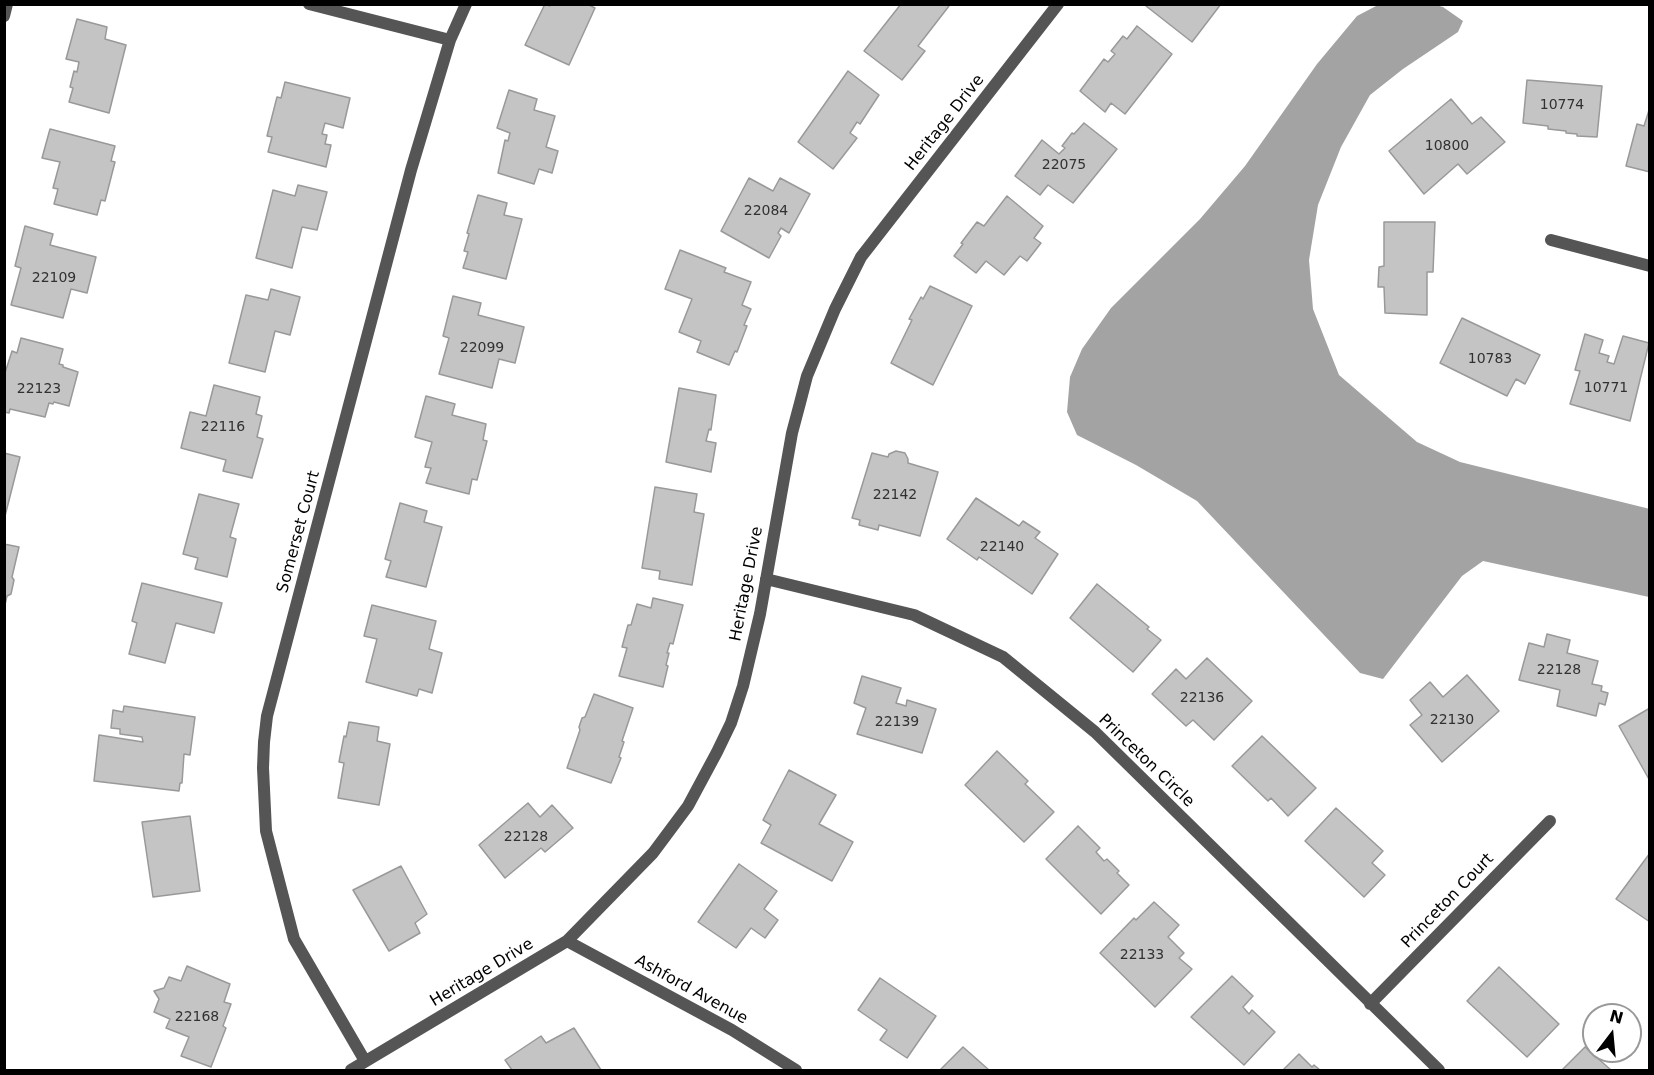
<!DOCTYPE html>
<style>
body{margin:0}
#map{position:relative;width:1654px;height:1075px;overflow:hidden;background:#fff;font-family:"DejaVu Sans",sans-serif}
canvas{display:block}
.frame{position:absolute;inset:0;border:6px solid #000;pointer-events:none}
.north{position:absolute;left:1582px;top:1003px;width:60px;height:60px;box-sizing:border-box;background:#fff;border:2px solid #999;border-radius:50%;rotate:16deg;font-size:16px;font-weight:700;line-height:24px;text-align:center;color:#000}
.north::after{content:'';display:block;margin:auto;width:21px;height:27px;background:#000;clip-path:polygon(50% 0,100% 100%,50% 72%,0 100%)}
</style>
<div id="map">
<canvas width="1654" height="1075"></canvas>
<div class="frame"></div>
<div class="north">N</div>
</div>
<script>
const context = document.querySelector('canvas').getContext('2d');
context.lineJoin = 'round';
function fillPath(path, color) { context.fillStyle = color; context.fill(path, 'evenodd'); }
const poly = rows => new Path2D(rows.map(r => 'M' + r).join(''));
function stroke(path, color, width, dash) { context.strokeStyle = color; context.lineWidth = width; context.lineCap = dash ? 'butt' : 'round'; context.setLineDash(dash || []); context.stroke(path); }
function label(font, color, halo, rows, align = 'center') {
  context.font = font + ' "DejaVu Sans",sans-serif'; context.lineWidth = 5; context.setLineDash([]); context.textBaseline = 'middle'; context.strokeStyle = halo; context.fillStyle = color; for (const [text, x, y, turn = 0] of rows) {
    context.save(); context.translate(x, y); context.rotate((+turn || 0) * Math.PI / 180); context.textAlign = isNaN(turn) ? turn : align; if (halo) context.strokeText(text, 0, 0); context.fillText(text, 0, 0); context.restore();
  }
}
const water = poly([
 [1378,5,1436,5,1443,7,1463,21,1458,32,1403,69,1370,95,1341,147,1318,205,1309,260,1313,309,1339,375,1417,442,1460,462,1650,509,1649,597,1483,561,1462,576,1383,679,1360,673,1197,501,1136,465,1077,435,1067,412,1070,377,1082,349,1111,308,1200,219,1245,166,1317,64,1357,16]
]);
const building = poly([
 [545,4,550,6,551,4,587,4,595,8,569,65,525,45,545,4],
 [901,4,947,4,949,6,918,46,925,51,902,80,864,51,901,4],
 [1148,4,1221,4,1192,42,1146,6,1148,4],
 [77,19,107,27,105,39,126,45,109,113,69,102,73,88,70,87,74,71,77,72,79,62,66,59,77,19],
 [1137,26,1172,54,1125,114,1111,103,1105,112,1080,91,1104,59,1108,62,1115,54,1111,51,1123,36,1127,39,1137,26],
 [848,71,879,95,860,124,857,122,850,133,857,138,833,169,798,142,848,71],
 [1527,80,1602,86,1597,137,1577,136,1577,134,1566,133,1566,131,1548,129,1548,126,1523,123,1527,80],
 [285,82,350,98,343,128,325,123,322,134,327,135,325,144,331,145,326,167,268,152,272,137,267,136,277,97,281,98,285,82],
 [509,90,537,99,534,110,555,116,546,147,558,151,552,173,539,169,534,184,498,173,505,140,508,141,510,133,497,128,509,90],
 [1451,99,1472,124,1481,117,1505,142,1467,174,1458,164,1424,194,1389,151,1451,99],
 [1650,107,1650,172,1626,166,1637,124,1644,126,1650,107],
 [1084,123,1117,149,1073,203,1048,185,1040,195,1015,176,1042,140,1059,154,1065,148,1062,146,1072,133,1074,134,1084,123],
 [50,129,115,146,111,161,115,162,105,201,101,200,97,215,54,204,58,189,53,188,60,162,42,158,50,129],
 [749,178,773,191,780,178,810,194,789,233,781,228,778,233,781,236,769,258,721,231,749,178],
 [298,185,327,192,317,230,302,227,292,268,256,258,273,190,295,196,298,185],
 [478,195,507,203,504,215,522,219,506,279,463,268,468,252,464,251,469,234,467,233,478,195],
 [1007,196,1043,226,1034,238,1041,243,1027,261,1020,256,1004,275,986,261,976,273,954,256,963,244,961,243,977,222,984,226,1007,196],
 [1384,222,1435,222,1433,272,1427,272,1427,315,1385,313,1384,287,1378,287,1379,267,1384,266,1384,222],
 [25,226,53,234,50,245,96,257,87,293,71,289,63,318,11,305,21,268,15,266,25,226],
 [680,250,726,268,724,272,751,282,742,305,751,309,744,325,747,326,737,352,735,351,729,365,697,352,701,341,679,332,692,299,665,289,680,250],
 [930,286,972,306,933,385,891,363,912,320,909,319,921,297,923,299,930,286],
 [271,289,300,297,290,335,275,331,265,372,229,363,246,295,268,300,271,289],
 [453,296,481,303,478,315,524,327,515,363,499,359,492,388,439,374,449,338,443,336,453,296],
 [1462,318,1540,355,1525,384,1516,379,1507,396,1440,363,1462,318],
 [1585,334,1603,340,1599,353,1609,356,1607,362,1614,364,1623,336,1649,343,1630,421,1570,404,1580,371,1575,370,1585,334],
 [21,338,63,349,59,364,63,365,63,367,78,372,69,406,54,402,53,404,49,403,45,417,10,409,9,413,4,412,4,376,12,351,17,353,21,338],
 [214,385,260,397,256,414,262,416,257,437,263,439,252,478,223,471,226,460,181,448,190,412,206,416,214,385],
 [679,388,716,395,711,430,709,429,706,441,716,443,711,472,666,462,679,388],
 [426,396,455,404,452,415,486,424,483,440,487,441,477,480,472,479,469,494,426,483,431,468,425,467,432,442,415,437,426,396],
 [896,451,905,453,908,459,908,463,938,472,920,536,879,525,878,530,859,525,860,520,852,518,872,453,888,457,889,454,896,451],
 [4,453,20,457,4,520,4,453],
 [655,487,697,494,694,512,704,514,692,585,659,579,660,571,642,568,655,487],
 [199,494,239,504,230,537,236,539,227,577,195,569,198,558,183,554,199,494],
 [976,498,1019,526,1023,521,1040,532,1035,538,1058,554,1032,594,979,557,977,560,947,539,976,498],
 [400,503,427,511,424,522,442,527,426,587,386,577,391,561,385,559,400,503],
 [4,544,19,547,12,577,14,580,11,594,7,596,4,609,4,544],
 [142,583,222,603,214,633,176,623,165,663,129,654,137,623,132,621,142,583],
 [1097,584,1149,627,1147,629,1161,640,1133,672,1070,618,1097,584],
 [653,598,683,605,673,644,670,643,667,653,669,653,666,665,668,666,663,687,619,676,627,648,622,647,628,625,631,625,637,604,651,608,653,598],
 [372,605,436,621,429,649,442,653,432,693,419,689,417,696,366,682,377,639,364,636,372,605],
 [1547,634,1570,640,1567,653,1598,661,1592,684,1602,686,1601,691,1608,693,1605,705,1599,703,1596,716,1557,706,1560,690,1519,680,1529,643,1544,647,1547,634],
 [1207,658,1252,701,1214,740,1193,720,1186,726,1152,694,1176,669,1186,679,1207,658],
 [1467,675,1499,711,1442,762,1410,725,1422,715,1410,700,1430,682,1443,697,1467,675],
 [862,676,901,688,896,703,906,706,907,700,936,709,922,753,857,734,866,708,854,703,862,676],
 [594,694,633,708,622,741,624,742,619,757,621,758,611,783,567,768,580,730,579,727,582,718,585,717,594,694],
 [124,706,195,717,190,755,184,754,182,783,180,783,179,791,94,781,99,735,143,742,142,737,120,734,120,729,111,728,113,710,123,712,124,706],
 [1650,708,1650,781,1619,726,1650,708],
 [349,722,379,727,377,741,390,744,379,805,338,798,344,763,339,762,344,736,346,737,349,722],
 [1262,736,1316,788,1288,816,1271,798,1268,801,1232,766,1262,736],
 [997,751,1028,781,1025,784,1054,812,1024,842,965,785,997,751],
 [789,770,836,795,819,824,853,842,832,881,761,843,771,825,763,820,789,770],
 [528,803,540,817,552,805,573,828,545,852,541,848,505,878,479,845,528,803],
 [1336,808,1383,851,1372,863,1385,875,1364,897,1305,841,1336,808],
 [190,816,200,891,153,897,142,822,190,816],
 [1078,826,1100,848,1096,852,1104,861,1107,859,1119,871,1117,873,1129,885,1101,914,1046,859,1078,826],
 [1650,853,1650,922,1616,899,1650,853],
 [739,864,777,891,764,909,778,920,765,938,751,928,736,948,698,922,739,864],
 [401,866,427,914,415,923,420,933,389,951,353,890,401,866],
 [1154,902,1179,925,1168,937,1184,953,1179,958,1192,969,1155,1007,1100,953,1134,918,1136,920,1154,902],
 [187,966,230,984,224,1002,231,1004,223,1026,226,1028,211,1067,181,1056,189,1037,166,1028,170,1019,154,1012,159,999,154,991,164,988,169,977,181,981,187,966],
 [1499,967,1559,1024,1527,1057,1467,1001,1499,967],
 [1232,976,1253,996,1243,1007,1249,1014,1252,1010,1275,1032,1244,1065,1191,1017,1232,976],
 [880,978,936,1016,907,1058,880,1040,887,1030,858,1010,880,978],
 [574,1028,601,1070,512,1070,505,1060,541,1036,546,1043,574,1028],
 [963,1047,989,1070,940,1070,963,1047],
 [1585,1047,1611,1070,1562,1070,1585,1047],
 [1299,1054,1312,1067,1314,1065,1320,1070,1283,1070,1299,1054]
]);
const minor = poly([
 [309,4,450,40],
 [4,16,7,4],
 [1551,240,1650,266],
 [766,579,914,615,1003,657,1095,732,1439,1070],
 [567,941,732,1030,796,1070],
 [1370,1004,1550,821],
 [365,1061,294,939,266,831,263,768,264,742,267,716,411,170,450,40,466,4],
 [351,1070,567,941,653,853,688,806,717,752,731,723,743,686,760,614,792,433,800,403,807,376,835,309,861,257,1058,4]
]);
const numberNames = [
 ["10774",1562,105],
 ["10800",1447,146],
 ["22075",1064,165],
 ["22084",766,211],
 ["22109",54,278],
 ["22099",482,348],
 ["10783",1490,359],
 ["10771",1606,388],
 ["22123",39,389],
 ["22116",223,427],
 ["22142",895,495],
 ["22140",1002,547],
 ["22128",1559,670],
 ["22136",1202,698],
 ["22130",1452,720],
 ["22139",897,722],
 ["22128",526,837],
 ["22133",1142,955],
 ["22168",197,1017]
];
const streetNames = [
 ["Heritage Drive",945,123,-52],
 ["Somerset Court",299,532,-75],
 ["Heritage Drive",747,584,-79],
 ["Princeton Circle",1146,761,44],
 ["Princeton Court",1448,901,-46],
 ["Heritage Drive",482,973,-31],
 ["Ashford Avenue",691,990,29]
];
fillPath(water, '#a3a3a3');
fillPath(building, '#c4c4c4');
stroke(building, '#999', 1.5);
stroke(minor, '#555', 12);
label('14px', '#313131', null, numberNames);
label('16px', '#000', '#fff', streetNames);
</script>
